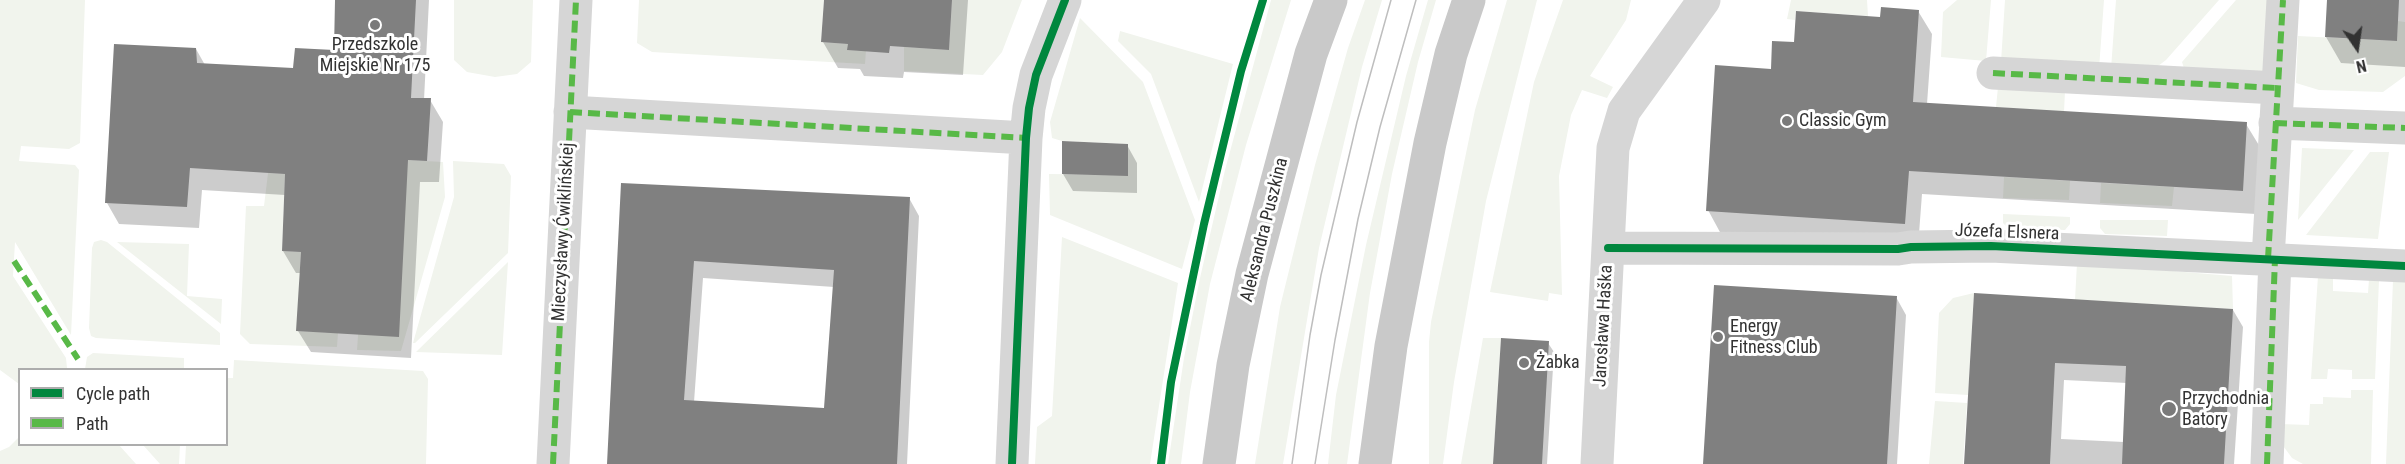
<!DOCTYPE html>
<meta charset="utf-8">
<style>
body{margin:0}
#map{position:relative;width:2405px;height:464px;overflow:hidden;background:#fff;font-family:"Roboto Condensed",sans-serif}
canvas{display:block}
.legend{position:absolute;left:18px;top:368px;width:210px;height:78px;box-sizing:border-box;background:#fff;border:2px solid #adadad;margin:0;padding:8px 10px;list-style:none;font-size:18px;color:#323232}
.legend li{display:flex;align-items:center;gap:12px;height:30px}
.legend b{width:30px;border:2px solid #adadad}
.north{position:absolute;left:2327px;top:18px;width:60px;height:60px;-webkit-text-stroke:4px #fff;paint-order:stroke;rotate:167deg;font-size:16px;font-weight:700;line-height:24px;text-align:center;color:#323232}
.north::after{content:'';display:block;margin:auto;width:21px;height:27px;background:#323232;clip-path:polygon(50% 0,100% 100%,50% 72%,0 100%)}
</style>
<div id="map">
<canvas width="2405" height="464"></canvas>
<ul class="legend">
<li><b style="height:8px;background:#00873e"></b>Cycle path</li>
<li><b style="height:8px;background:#58b947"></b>Path</li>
</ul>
<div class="north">N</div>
</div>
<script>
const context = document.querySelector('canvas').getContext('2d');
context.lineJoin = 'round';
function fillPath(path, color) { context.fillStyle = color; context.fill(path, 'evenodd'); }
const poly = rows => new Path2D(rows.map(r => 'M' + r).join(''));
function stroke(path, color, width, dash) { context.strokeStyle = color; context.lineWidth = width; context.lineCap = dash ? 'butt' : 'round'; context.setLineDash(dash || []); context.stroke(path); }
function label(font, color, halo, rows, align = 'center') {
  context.font = font + ' "Roboto Condensed",sans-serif'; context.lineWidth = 6; context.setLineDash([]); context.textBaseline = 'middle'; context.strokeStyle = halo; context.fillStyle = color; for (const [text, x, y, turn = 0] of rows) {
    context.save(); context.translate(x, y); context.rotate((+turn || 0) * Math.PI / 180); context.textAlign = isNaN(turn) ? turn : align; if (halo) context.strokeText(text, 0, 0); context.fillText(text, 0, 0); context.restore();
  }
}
const green = poly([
 [0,0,85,0,80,143,69,149,21,146,19,161,75,165,79,170,71,335,15,242,13,276,66,358,67,368,20,370,19,384,0,370],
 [454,0,533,0,531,62,517,74,495,77,467,72,454,60],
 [639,0,824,0,821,42,848,44,848,50,866,51,865,64,652,52,637,43],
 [952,0,1022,0,1002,52,983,75,904,71,904,47,949,50],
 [1271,0,1291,0,1246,145,1210,284,1190,392,1181,464,1168,464,1184,358,1200,278,1225,170],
 [1365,0,1382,0,1362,67,1319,248,1283,464,1255,464,1280,307,1315,165,1348,48],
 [1428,0,1436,0,1418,62,1392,174,1370,293,1347,464,1328,464,1336,395,1366,245,1406,76],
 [1507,0,1537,0,1486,201,1454,382,1443,464,1429,464,1429,342,1431,322,1475,110],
 [1563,0,1631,0,1626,20,1590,76,1613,87,1607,98,1582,90,1571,115,1559,176,1562,295,1549,293,1548,301,1490,292,1534,82],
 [1791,0,1867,0,1868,16,1796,11,1795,20,1787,19],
 [1957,0,1991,0,1986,61,1941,57,1943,12],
 [2005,0,2104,0,2099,69,2001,62],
 [2116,0,2219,0,2166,60,2150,72,2111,69],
 [2236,0,2272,0,2265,77,2184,68,2182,62],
 [1080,18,1143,82,1195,220,1182,269,1050,215,1049,174,1128,175,1128,144,1062,141,1052,138,1050,122],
 [2398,21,2405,22,2405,76,2383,92,2319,90,2296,83,2298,36,2397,41],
 [1120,31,1233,64,1199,202,1151,74,1118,41],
 [1998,87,2065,91,2064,112,1996,107],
 [2302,148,2354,150,2298,220],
 [2370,152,2389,152,2378,239,2306,235],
 [408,160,443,162,445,197,401,351,357,350,358,335],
 [453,161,504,164,511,176,508,253,415,343,413,343,454,197],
 [268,173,285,174,282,251,301,252,297,331,338,333,337,347,250,344,240,334,246,206,264,206],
 [2004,177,2070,181,2069,200,2003,198],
 [2101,183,2174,187,2172,206,2100,203],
 [2003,214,2070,217,2070,224,2065,230,2008,228,2003,223],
 [2100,220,2168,220,2167,236,2105,234,2100,228],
 [1062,237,1178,283,1150,464,1035,464,1037,427,1052,416],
 [101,240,107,242,220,333,220,345,96,338,91,336,89,328,92,248,94,242],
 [117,242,189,244,187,296,222,299,221,324],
 [508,262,502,355,416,352],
 [2077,263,2232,276,2233,309,2075,300],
 [2318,276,2333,277,2333,291,2368,293,2369,279,2379,280,2375,379,2352,379,2352,370,2328,369,2327,379,2311,379],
 [2393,280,2405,281,2405,464,2386,464],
 [1974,293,1968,395,1935,393,1939,313,1953,298],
 [1483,338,1501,338,1493,464,1461,464],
 [93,353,184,358,184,369,85,369,87,357],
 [234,360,423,371,428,379,426,464,185,464,186,445,226,444,227,378,233,378],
 [2351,390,2373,390,2371,464,2303,464,2292,458,2281,443,2280,424,2309,425,2310,404,2323,404,2323,397,2351,398],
 [1935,401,1967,403,1963,464,1929,464],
 [19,437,20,444,119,445,136,464,0,464,0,451,9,447],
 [143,445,180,445,179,464,160,464]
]);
const shadow = poly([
 [337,0,429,0,424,100,430,100,443,122,439,182,420,182,411,358,311,352,298,331,301,273,296,273,283,251,285,195,202,190,199,228,119,224,107,203,196,49,205,65,295,70,335,52],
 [825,0,968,0,963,75,904,72,903,78,864,76,860,69,838,68,823,42],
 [2328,0,2405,0,2405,67,2341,63,2326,37],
 [1918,11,1932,34,1927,104,2246,124,2260,147,2256,214,1922,194,1918,247,1721,234,1708,210,1772,70,1796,44,1881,19],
 [1127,145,1137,163,1137,193,1073,191,1063,174],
 [622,185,909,198,919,216,907,464,609,464],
 [703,278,834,287,826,410,694,402],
 [1975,295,2233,310,2243,327,2234,464,1965,464],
 [2064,380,2127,383,2124,442,2061,439],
 [1896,297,1906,315,1897,464,1705,464],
 [1548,343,1554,352,1547,464,1495,464]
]);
const building = poly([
 [335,0,416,0,411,98,431,98,427,161,408,160,399,337,296,331,301,252,282,251,285,174,190,168,187,207,105,203,114,44,196,48,197,63,293,68,295,48,334,50],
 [824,0,952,0,949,50,890,46,889,53,847,50,848,44,821,42],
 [2327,0,2399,0,2397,41,2325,37],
 [1881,7,1919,10,1913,102,2247,122,2243,191,1909,171,1905,224,1706,211,1715,65,1771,69,1772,41,1794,42,1796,11,1880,17],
 [1062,141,1128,144,1128,176,1062,174],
 [621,183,910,197,897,464,607,464],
 [694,261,834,270,824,408,684,400],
 [1714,285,1897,296,1887,464,1703,464],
 [1974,293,2233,309,2224,464,2122,464,2126,366,2055,363,2050,464,1964,464],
 [1501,338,1549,341,1542,464,1493,464]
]);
const minor = poly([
 [1993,73,2277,88],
 [570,112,1026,138],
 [2275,123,2405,128],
 [1608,248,1898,249,1911,247,1991,246,2405,266],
 [2268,259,2283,0],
 [553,464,576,0],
 [1012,464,1026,138,1029,108,1036,75,1065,0],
 [1597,464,1613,148,1624,111,1704,0],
 [2267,464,2275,259]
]);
const major = poly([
 [1219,464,1233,365,1252,274,1311,54,1331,0],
 [1375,464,1391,346,1430,143,1451,54,1469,0]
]);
const tram = poly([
 [1292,464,1310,335,1321,275,1357,122,1391,0],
 [1315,464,1335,340,1358,219,1380,127,1416,0]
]);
const quiet = poly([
 [1993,73,2277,88],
 [570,112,1026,138],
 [2275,123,2405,128],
 [2268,259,2283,0],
 [14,261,78,359],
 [553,464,576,0],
 [2267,464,2275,259]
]);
const cycleway = poly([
 [1608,248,1898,249,1911,247,1991,246,2405,266],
 [1012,464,1026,138,1029,108,1036,75,1065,0],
 [1161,464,1171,382,1204,224,1241,71,1263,0]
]);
const markers = [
 [375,25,6,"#7a7a7a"],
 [1787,121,6,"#7a7a7a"],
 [1718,337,6,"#7a7a7a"],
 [1524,363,6,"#7a7a7a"],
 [2169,409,8,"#7a7a7a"]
];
const poiNames = [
 ["Przedszkole",375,45,"center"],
 ["Miejskie Nr 175",375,66,"center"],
 ["Classic Gym",1799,121],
 ["Energy",1730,327],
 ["Fitness Club",1730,348],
 ["Żabka",1536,363],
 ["Przychodnia",2182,399],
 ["Batory",2182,420]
];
const streetNames = [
 ["Aleksandra Puszkina",1265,230,-76],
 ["Mieczysławy Ćwiklińskiej",564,232,-87],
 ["Józefa Elsnera",2007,233,2],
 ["Jarosława Haška",1604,326,-87]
];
fillPath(green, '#f1f4ed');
fillPath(shadow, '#0003');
fillPath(building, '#808080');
stroke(minor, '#d6d6d6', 33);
stroke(major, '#c9c9c9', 33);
stroke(tram, '#bebebe', 1.5);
stroke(quiet, '#58b947', 6, [12, 6]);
stroke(cycleway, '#00873e', 8);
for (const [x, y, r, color] of markers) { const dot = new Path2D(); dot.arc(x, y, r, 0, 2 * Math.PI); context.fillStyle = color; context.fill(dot); stroke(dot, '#fff', 2); }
label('18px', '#323232', '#fff', poiNames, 'left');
label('18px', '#323232', '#fff', streetNames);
</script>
